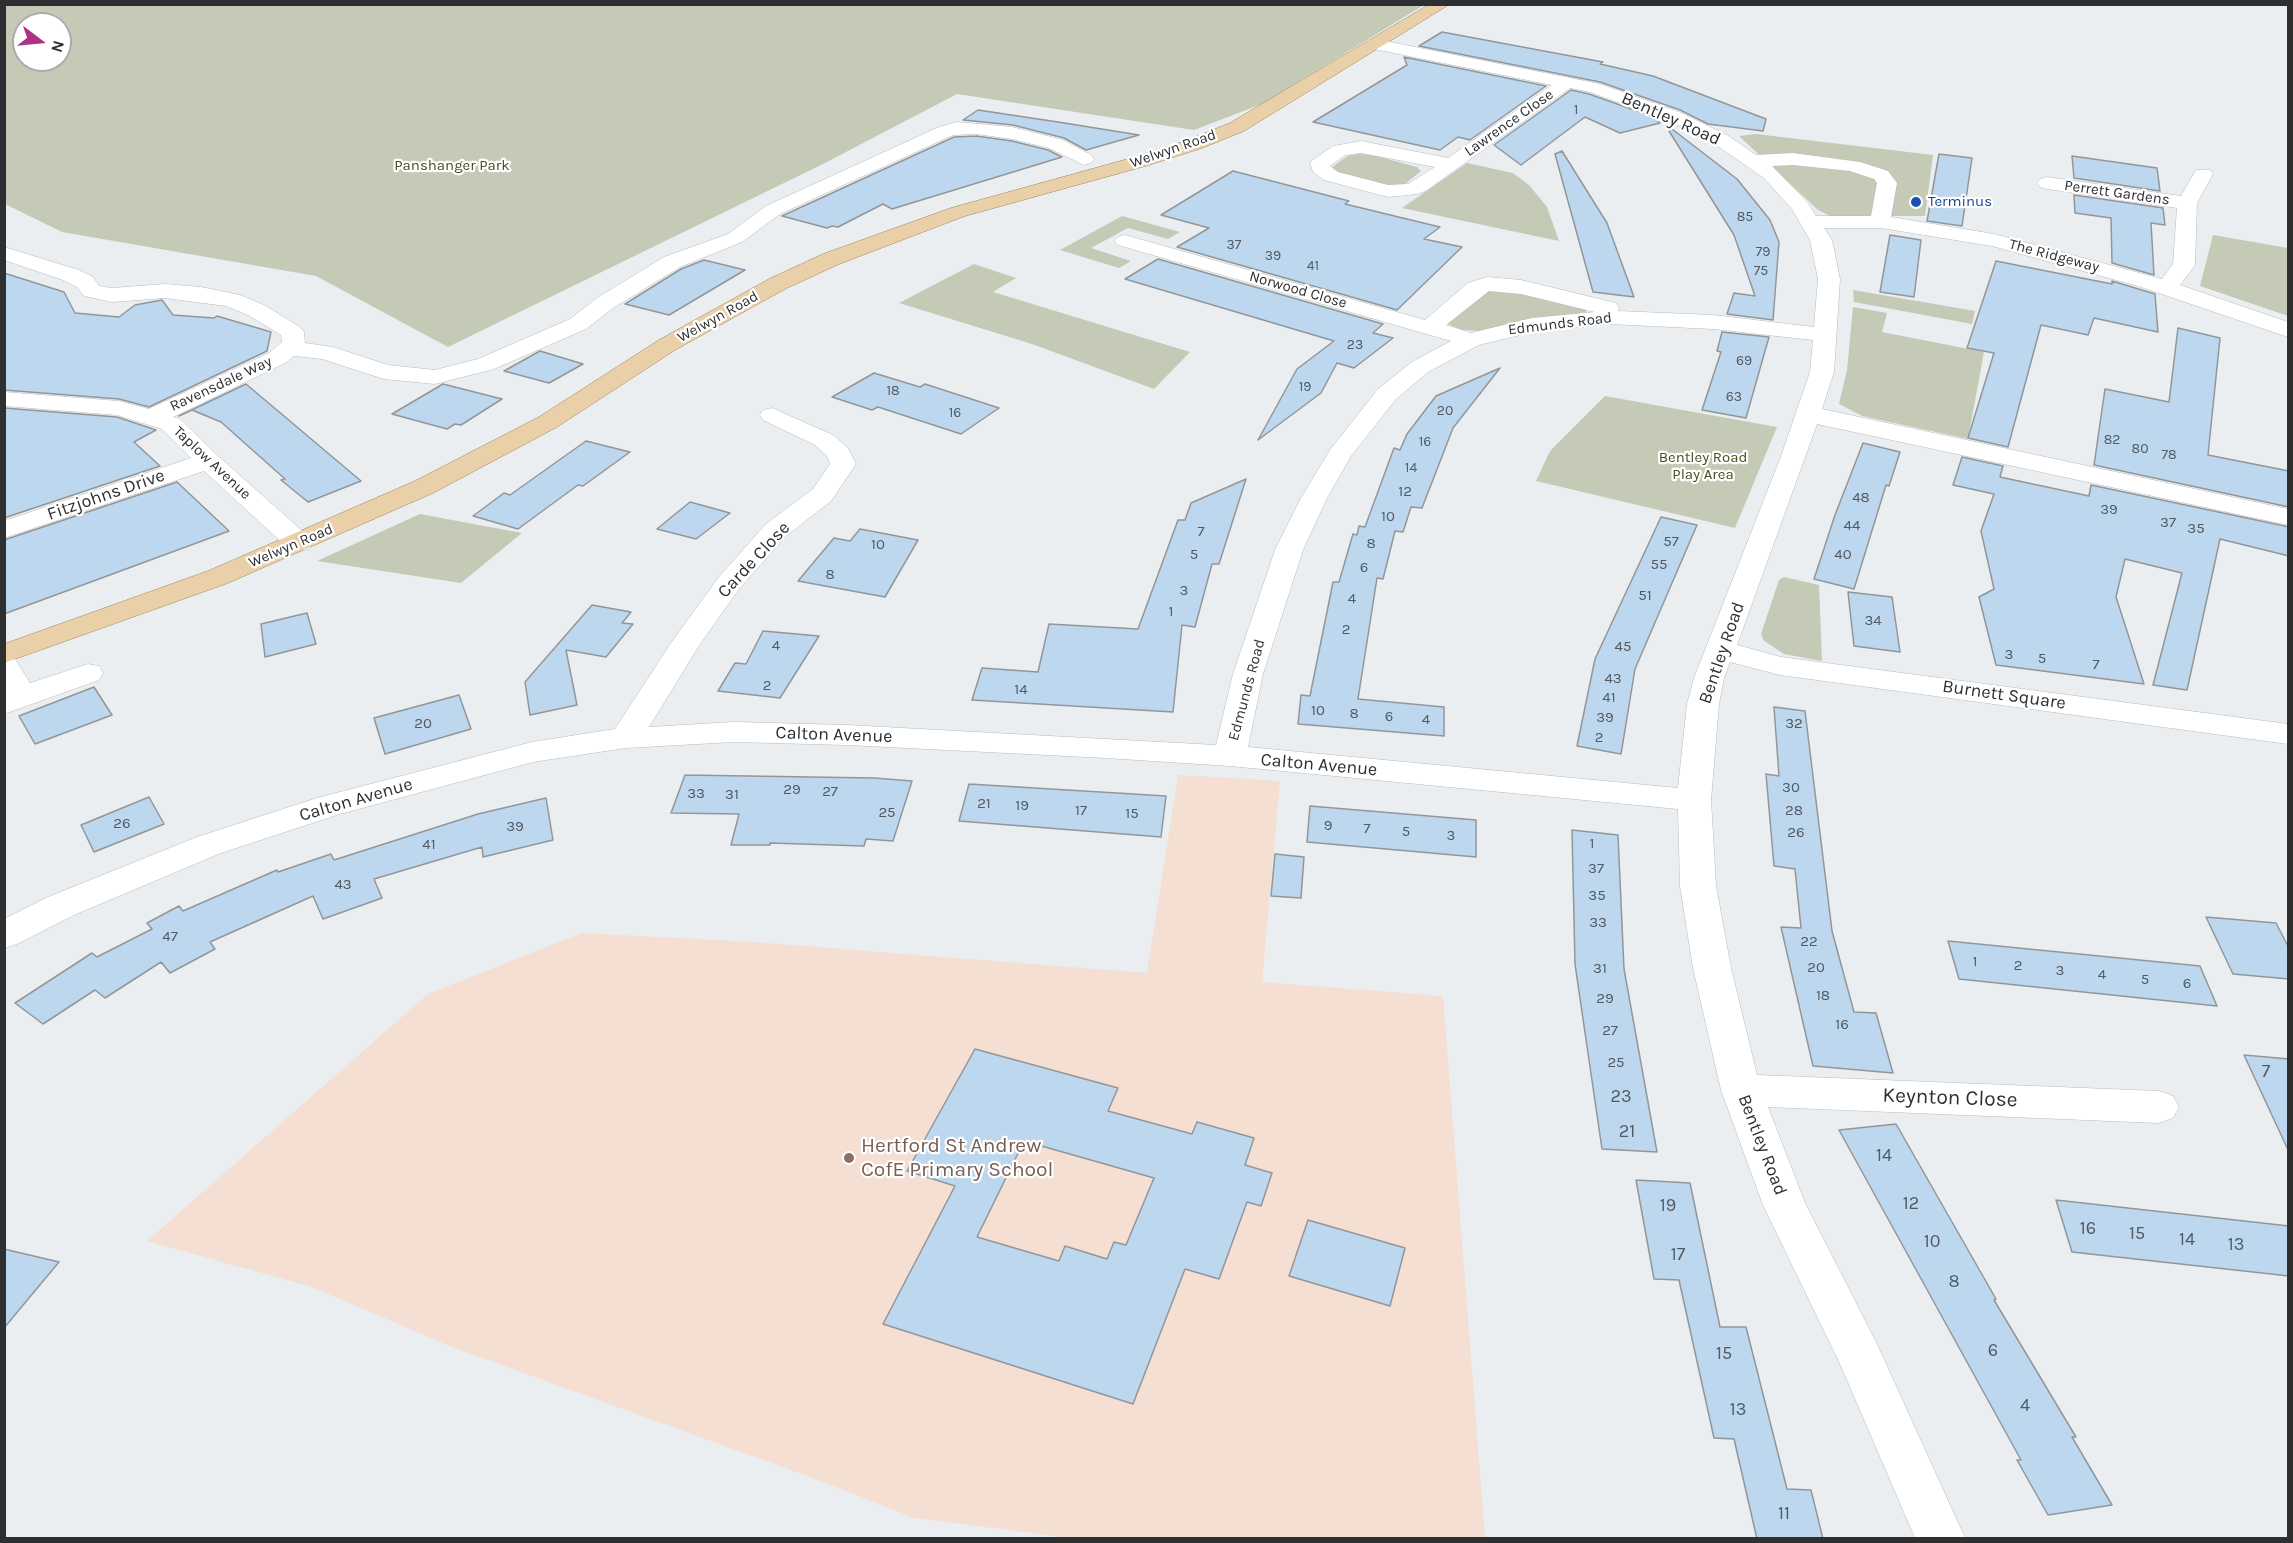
<!DOCTYPE html>
<style>
body{margin:0}
#map{position:relative;width:2293px;height:1543px;overflow:hidden;background:#eaeef1;font-family:Karla,sans-serif}
canvas{display:block}
.frame{position:absolute;inset:0;border:6px solid #2e2f31;pointer-events:none}
.north{position:absolute;left:12px;top:12px;width:60px;height:60px;box-sizing:border-box;background:#fff;border:2px solid #abacad;border-radius:50%;rotate:106deg;font-size:16px;font-weight:700;line-height:24px;text-align:center;color:#2e2f31}
.north::after{content:'';display:block;margin:auto;width:21px;height:27px;background:#ad3285;clip-path:polygon(50% 0,100% 100%,50% 72%,0 100%)}
</style>
<div id="map">
<canvas width="2293" height="1543"></canvas>
<div class="frame"></div>
<div class="north">N</div>
</div>
<script>
const context = document.querySelector('canvas').getContext('2d');
context.lineJoin = 'round';
function fillPath(path, color) { context.fillStyle = color; context.fill(path, 'evenodd'); }
const poly = rows => new Path2D(rows.map(r => 'M' + r).join(''));
function stroke(path, color, width, dash) { context.strokeStyle = color; context.lineWidth = width; context.lineCap = dash ? 'butt' : 'round'; context.setLineDash(dash || []); context.stroke(path); }
function label(font, color, halo, rows, align = 'center') {
  context.font = font + ' Karla,sans-serif'; context.lineWidth = 4.5; context.setLineDash([]); context.textBaseline = 'middle'; context.strokeStyle = halo; context.fillStyle = color; for (const [text, x, y, turn = 0] of rows) {
    context.save(); context.translate(x, y); context.rotate((+turn || 0) * Math.PI / 180); context.textAlign = isNaN(turn) ? turn : align; if (halo) context.strokeText(text, 0, 0); context.fillText(text, 0, 0); context.restore();
  }
}
const education = poly([
 [1178,775,1280,781,1262,982,1443,996,1485,1538,1071,1538,914,1518,824,1482,452,1347,312,1287,147,1241,428,994,582,933,753,942,1147,973]
]);
const green = poly([
 [4,5,5,4,1424,5,1262,104,1194,130,957,94,823,164,448,347,316,276,62,232,7,205,4,201],
 [24,24,60,24,60,60,24,60],
 [1756,134,1933,155,1925,216,1830,216,1818,210,1739,136],
 [1358,154,1373,155,1417,167,1421,171,1405,184,1390,186,1337,174,1331,168,1347,156],
 [1467,163,1513,173,1529,185,1547,207,1559,241,1402,208],
 [1122,216,1180,232,1168,239,1128,228,1091,248,1131,261,1119,268,1060,250],
 [2213,235,2288,248,2288,316,2200,286],
 [974,264,1016,278,993,292,1190,352,1154,389,1032,344,899,303],
 [1507,290,1586,310,1586,312,1481,331,1463,330,1445,323,1485,291],
 [1853,290,1975,311,1972,324,1854,302],
 [1853,307,1887,313,1882,332,1984,352,1968,439,1862,416,1839,404,1847,370],
 [1605,396,1777,427,1735,528,1536,481,1550,451],
 [420,514,522,533,461,583,317,561],
 [1784,577,1819,585,1822,661,1784,654,1764,641,1761,634,1779,580]
]);
const building = poly([
 [1442,32,1603,62,1600,64,1653,76,1766,119,1763,131,1708,124,1680,110,1600,82,1419,46,1442,32],
 [1404,57,1546,86,1470,140,1458,137,1440,150,1313,122,1407,65,1404,57],
 [1571,90,1589,94,1651,116,1660,123,1620,133,1585,117,1521,165,1494,145,1571,90],
 [978,110,1058,122,1139,135,1086,150,1064,138,1013,125,963,120,978,110],
 [1672,129,1737,179,1770,220,1779,242,1773,320,1727,314,1734,293,1755,296,1734,235,1669,131,1672,129],
 [976,136,1012,141,1048,150,1062,157,892,209,883,204,838,227,832,226,827,228,782,216,954,137,976,136],
 [1562,151,1607,223,1634,297,1593,292,1555,154,1562,151],
 [1939,154,1972,158,1962,226,1927,221,1939,154],
 [2072,156,2157,168,2160,191,2074,178,2072,156],
 [1233,171,1349,201,1345,204,1440,227,1424,239,1462,247,1397,310,1177,247,1209,228,1161,215,1233,171],
 [2074,195,2163,208,2165,225,2151,223,2154,275,2112,263,2111,218,2075,213,2074,195],
 [1890,235,1921,240,1914,297,1880,292,1890,235],
 [1158,259,1383,324,1373,333,1393,338,1354,368,1337,363,1321,393,1258,440,1297,369,1334,341,1125,279,1158,259],
 [704,260,745,270,669,315,625,304,681,269,704,260],
 [1996,261,2112,284,2112,281,2155,294,2158,332,2094,318,2088,335,2041,325,2008,447,1968,438,1994,353,1967,348,1996,261],
 [4,273,64,292,75,313,119,317,135,305,162,300,173,315,214,318,217,316,271,332,267,351,149,407,119,399,4,390,4,273],
 [2178,328,2220,338,2208,455,2289,471,2289,507,2094,465,2105,389,2169,402,2178,328],
 [1722,332,1769,337,1746,418,1702,410,1721,352,1717,351,1722,332],
 [540,351,583,364,549,383,504,371,540,351],
 [1500,368,1453,428,1422,508,1411,507,1403,532,1395,531,1383,579,1377,578,1358,699,1444,707,1444,736,1298,724,1301,695,1310,696,1333,582,1339,582,1353,534,1357,535,1359,526,1365,527,1394,448,1400,450,1407,434,1436,396,1500,368],
 [874,373,920,387,925,384,999,408,961,434,878,407,872,410,832,397,874,373],
 [246,384,361,481,308,502,281,480,285,479,221,422,192,410,179,416,246,384],
 [443,384,502,399,461,425,455,424,447,429,392,414,443,384],
 [4,408,117,417,156,430,134,442,160,466,4,518,4,408],
 [586,441,630,452,583,486,578,485,518,529,473,516,504,493,510,495,586,441],
 [1863,443,1900,452,1889,486,1886,485,1854,589,1814,579,1835,515,1863,443],
 [1962,457,2003,466,2000,477,2089,496,2091,485,2289,527,2289,556,2220,539,2187,690,2153,685,2182,573,2125,559,2116,597,2144,684,1996,665,1979,597,1994,589,1981,531,1994,494,1953,485,1962,457],
 [1246,479,1219,564,1212,564,1195,627,1182,625,1173,712,972,700,982,668,1038,672,1049,624,1138,629,1178,520,1185,520,1191,503,1246,479],
 [177,482,229,531,4,614,4,540,177,482],
 [690,502,730,513,696,539,657,529,690,502],
 [1661,517,1697,525,1635,669,1621,754,1577,746,1595,659,1661,517],
 [860,529,918,540,885,597,798,581,834,538,850,541,860,529],
 [1848,592,1892,597,1900,652,1854,646,1848,592],
 [592,605,631,612,622,623,633,624,606,657,566,650,577,705,530,715,525,682,592,605],
 [307,613,316,644,265,657,261,624,307,613],
 [763,631,819,636,780,698,718,691,735,663,746,664,763,631],
 [94,687,112,715,35,744,19,716,94,687],
 [459,695,471,729,385,754,374,718,459,695],
 [1774,707,1805,711,1832,931,1854,1012,1876,1013,1893,1073,1813,1066,1781,927,1801,928,1795,869,1774,866,1766,774,1779,776,1774,707],
 [685,775,874,778,912,781,893,841,866,839,864,846,770,843,770,845,731,845,739,814,671,813,685,775],
 [969,784,1166,796,1161,837,959,821,969,784],
 [149,797,164,824,94,852,81,825,149,797],
 [546,798,553,840,483,857,482,847,374,879,382,898,323,919,313,896,210,942,215,949,170,973,161,962,105,998,95,990,43,1024,15,1003,92,953,97,957,152,929,147,923,179,906,183,911,277,870,278,872,331,854,334,860,478,814,546,798],
 [1310,806,1476,820,1476,857,1307,842,1310,806],
 [1572,830,1618,835,1624,969,1657,1152,1602,1149,1575,964,1572,830],
 [1275,854,1304,857,1301,898,1271,896,1275,854],
 [2206,917,2276,923,2289,948,2289,979,2233,974,2206,917],
 [1948,941,2200,966,2217,1006,1959,979,1948,941],
 [975,1049,1118,1088,1108,1111,1192,1134,1197,1122,1254,1138,1245,1165,1272,1173,1261,1206,1247,1202,1219,1279,1185,1269,1133,1404,883,1324,955,1186,907,1171,975,1049],
 [1024,1141,1154,1178,1126,1245,1114,1242,1107,1259,1065,1246,1059,1261,977,1237,1024,1141],
 [2244,1055,2289,1059,2289,1152,2244,1055],
 [1896,1124,1996,1299,1994,1300,2076,1437,2072,1437,2112,1505,2048,1515,2017,1460,2021,1460,1839,1130,1896,1124],
 [1636,1180,1690,1183,1720,1327,1746,1327,1787,1489,1811,1490,1823,1539,1757,1539,1734,1439,1714,1438,1679,1280,1654,1279,1636,1180],
 [2056,1200,2289,1226,2289,1276,2072,1252,2056,1200],
 [1308,1220,1405,1248,1390,1306,1289,1276,1308,1220],
 [4,1249,59,1262,4,1328,4,1249]
]);
const minor = poly([
 [1375,39,1600,84,1679,112,1727,135,1756,155,1793,153,1860,162,1888,171,1897,183,1891,217,1994,234,2162,279,2173,264,2177,208,2047,189,2040,187,2037,183,2040,179,2047,177,2181,196,2196,170,2210,170,2213,174,2197,203,2195,265,2180,285,2288,322,2288,337,2138,286,1992,246,1881,228,1824,228,1832,240,1840,279,1834,372,1822,409,2288,509,2288,525,1817,424,1737,645,1781,657,2288,724,2288,744,1780,675,1730,662,1724,678,1719,704,1711,800,1716,886,1731,968,1757,1075,2159,1091,2173,1096,2179,1107,2173,1118,2159,1123,1768,1107,1805,1203,1877,1344,1965,1538,1915,1538,1841,1366,1763,1205,1721,1090,1693,968,1680,886,1678,809,1230,766,1106,758,847,745,734,742,626,748,533,762,340,814,221,853,74,915,17,944,4,948,4,919,48,897,197,837,317,798,532,742,615,729,671,643,719,577,766,524,813,489,830,464,827,456,815,445,763,420,760,415,763,410,772,408,833,435,848,448,856,464,831,501,786,536,739,589,700,644,649,727,734,722,847,725,1216,745,1233,674,1275,550,1301,498,1330,450,1378,389,1412,362,1451,341,1118,245,1114,241,1118,237,1125,235,1132,237,1425,320,1468,283,1487,277,1521,280,1616,303,1619,308,1618,311,1713,315,1814,327,1818,279,1810,240,1792,209,1764,178,1713,143,1667,120,1590,92,1570,88,1427,190,1418,194,1388,197,1324,180,1313,172,1310,162,1333,146,1361,141,1448,158,1552,85,1369,48,1367,44,1369,40,1375,39],
 [1361,153,1435,167,1408,184,1388,185,1338,172,1330,166,1345,155,1361,153],
 [1793,165,1850,171,1874,179,1877,183,1871,216,1816,216,1807,202,1772,166,1793,165],
 [1489,291,1521,294,1595,312,1532,318,1471,333,1446,325,1489,291],
 [1610,324,1713,329,1813,340,1810,372,1780,459,1694,678,1687,704,1678,788,1248,747,1263,674,1303,550,1327,498,1351,456,1396,399,1428,372,1479,345,1532,332,1610,324],
 [957,122,1012,127,1063,140,1091,155,1094,159,1091,163,1084,165,1049,148,1012,139,976,134,953,135,780,214,742,242,680,267,613,308,586,329,494,369,435,384,384,379,322,359,294,356,285,363,173,417,180,419,217,455,309,537,313,543,309,549,299,551,289,549,204,471,4,538,4,521,191,458,162,429,117,415,4,406,4,392,119,401,149,409,269,353,282,342,281,335,248,315,226,306,165,298,112,302,84,296,77,287,63,280,4,260,4,247,79,270,93,277,99,286,112,288,165,284,201,287,240,295,264,305,300,327,304,332,305,343,333,347,388,365,435,370,478,359,570,319,597,298,664,257,728,234,766,206,939,127,957,122],
 [4,656,15,659,30,683,88,664,99,666,103,673,99,680,4,714,4,656]
]);
const major = poly([
 [1430,4,1450,4,1244,131,1202,148,1149,165,965,216,839,264,785,289,675,350,557,427,433,493,228,583,4,663,4,644,208,571,415,481,539,417,659,340,769,279,823,254,951,208,1135,157,1188,140,1230,123,1430,4]
]);
const markers = [
 [1916,202,6,"#1a4fb4"],
 [849,1158,6,"#8d6e63"]
];
const farNumbernames = [
 ["1",1576,110],
 ["85",1745,217],
 ["37",1234,245],
 ["79",1763,252],
 ["39",1273,256],
 ["41",1313,266],
 ["75",1761,271],
 ["23",1355,345],
 ["69",1744,361],
 ["19",1305,387],
 ["18",893,391],
 ["63",1734,397],
 ["20",1445,411],
 ["16",955,413],
 ["82",2112,440],
 ["16",1425,442],
 ["80",2140,449],
 ["78",2169,455],
 ["14",1411,468]
];
const farStreetnames = [
 ["Lawrence Close",1509,123,-35],
 ["Welwyn Road",1173,149,-19],
 ["Perrett Gardens",2117,193,8],
 ["The Ridgeway",2054,256,15],
 ["Norwood Close",1298,290,16],
 ["Welwyn Road",718,317,-29],
 ["Edmunds Road",1560,324,-7],
 ["Ravensdale Way",221,384,-25],
 ["Taplow Avenue",212,463,43],
 ["Welwyn Road",291,546,-23],
 ["Edmunds Road",1247,690,-75]
];
const farParknames = [
 ["Panshanger Park",452,166],
 ["Bentley Road",1703,458],
 ["Play Area",1703,475]
];
const farTransitnames = [
 ["Terminus",1928,202]
];
const numberNames = [
 ["12",1405,492],
 ["48",1861,498],
 ["39",2109,510],
 ["10",1388,517],
 ["37",2168,523],
 ["44",1852,526],
 ["35",2196,529],
 ["7",1201,532],
 ["57",1671,542],
 ["8",1371,544],
 ["10",878,545],
 ["5",1194,555],
 ["40",1843,555],
 ["55",1659,565],
 ["6",1364,568],
 ["8",830,575],
 ["3",1184,591],
 ["51",1645,596],
 ["4",1352,599],
 ["1",1171,612],
 ["34",1873,621],
 ["2",1346,630],
 ["4",776,646],
 ["45",1623,647],
 ["3",2009,655],
 ["5",2042,659],
 ["7",2096,665],
 ["43",1613,679],
 ["2",767,686],
 ["14",1021,690],
 ["41",1609,698],
 ["10",1318,711],
 ["8",1354,714],
 ["6",1389,717],
 ["39",1605,718],
 ["4",1426,720],
 ["20",423,724],
 ["32",1794,724],
 ["2",1599,738],
 ["30",1791,788],
 ["29",792,790],
 ["27",830,792],
 ["33",696,794],
 ["31",732,795],
 ["21",984,804],
 ["19",1022,806],
 ["17",1081,811],
 ["28",1794,811],
 ["25",887,813],
 ["15",1132,814],
 ["26",122,824],
 ["9",1328,826],
 ["39",515,827],
 ["7",1367,829],
 ["5",1406,832],
 ["26",1796,833],
 ["3",1451,836],
 ["1",1592,844],
 ["41",429,845],
 ["37",1596,869],
 ["43",343,885],
 ["35",1597,896],
 ["33",1598,923],
 ["47",170,937],
 ["22",1809,942],
 ["1",1975,962],
 ["2",2018,966],
 ["20",1816,968],
 ["31",1600,969],
 ["3",2060,971],
 ["4",2102,975],
 ["5",2145,980],
 ["6",2187,984],
 ["18",1823,996],
 ["29",1605,999],
 ["16",1842,1025],
 ["27",1610,1031],
 ["25",1616,1063]
];
const streetNames = [
 ["Bentley Road",1671,119,24],
 ["Fitzjohns Drive",106,495,-19],
 ["Carde Close",754,560,-47],
 ["Bentley Road",1722,653,-71],
 ["Burnett Square",2004,695,8],
 ["Calton Avenue",834,735,2],
 ["Calton Avenue",1319,765,5],
 ["Calton Avenue",356,800,-16],
 ["Bentley Road",1762,1145,69]
];
const nearNumbernames = [
 ["7",2266,1072],
 ["23",1621,1097],
 ["21",1627,1132],
 ["14",1884,1156],
 ["12",1911,1204],
 ["19",1668,1206],
 ["16",2088,1229],
 ["15",2137,1234],
 ["14",2187,1240],
 ["10",1932,1242],
 ["13",2236,1245],
 ["17",1678,1255],
 ["8",1954,1282],
 ["6",1993,1351],
 ["15",1724,1354],
 ["4",2025,1406],
 ["13",1738,1410],
 ["11",1784,1514]
];
const nearStreetnames = [
 ["Keynton Close",1950,1098,2]
];
const nearEducationnames = [
 ["Hertford St Andrew",861,1146],
 ["CofE Primary School",861,1170]
];
fillPath(education, '#f5ded2');
fillPath(green, '#c5cab6');
fillPath(building, '#bdd7ef');
stroke(building, '#939699', 1.5);
stroke(minor, '#b7bbbe', 1);
stroke(major, '#9f8459', 1);
fillPath(minor, '#fff');
fillPath(major, '#ead0a8');
for (const [x, y, r, color] of markers) { const dot = new Path2D(); dot.arc(x, y, r, 0, 2 * Math.PI); context.fillStyle = color; context.fill(dot); stroke(dot, '#fff', 2); }
label('14px', '#525960', null, farNumbernames);
label('15px', '#2e2f31', '#fff', farStreetnames);
label('15px', '#464e1b', '#fff', farParknames);
label('15px', '#164399', '#fff', farTransitnames, 'left');
label('15px', '#525960', null, numberNames);
label('18px', '#2e2f31', '#fff', streetNames);
label('18px', '#525960', null, nearNumbernames);
label('21px', '#2e2f31', '#fff', nearStreetnames);
label('21px', '#785e54', '#fff', nearEducationnames, 'left');
</script>
